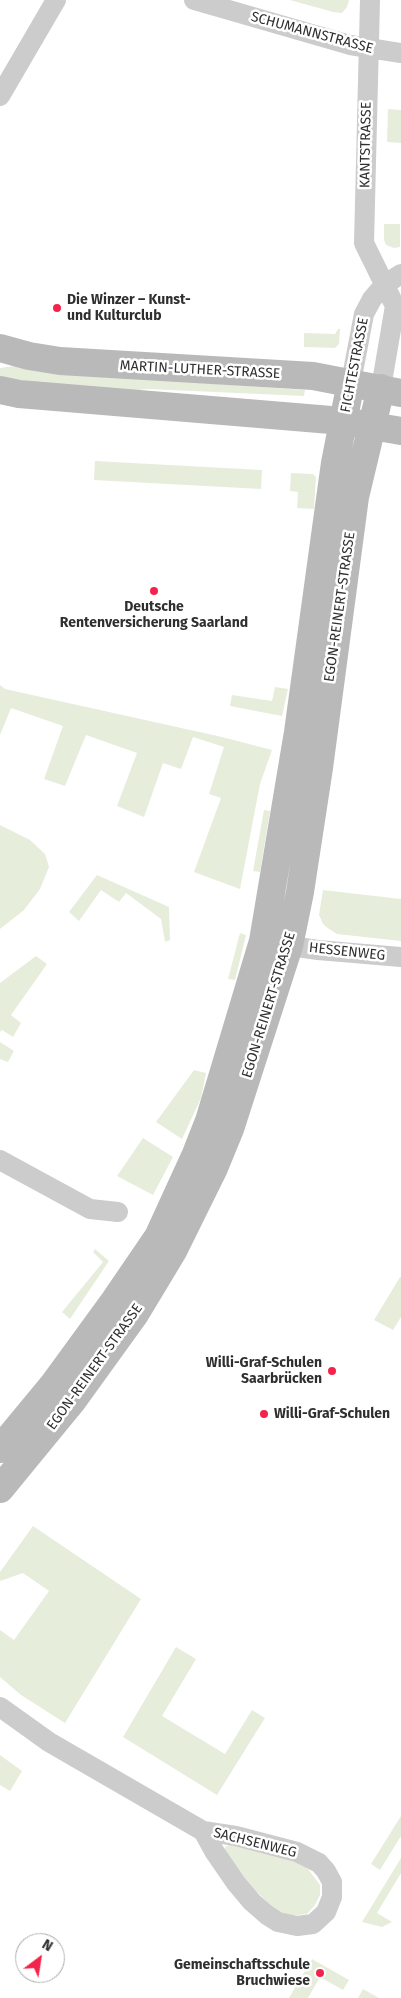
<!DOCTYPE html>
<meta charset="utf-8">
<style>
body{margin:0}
#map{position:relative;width:401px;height:1998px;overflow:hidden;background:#fff;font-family:"Fira Sans",sans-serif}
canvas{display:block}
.north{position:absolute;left:15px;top:1933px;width:50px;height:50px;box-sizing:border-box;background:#fff;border:1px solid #acacac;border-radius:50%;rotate:31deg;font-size:14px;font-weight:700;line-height:20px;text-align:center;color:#2f2f2f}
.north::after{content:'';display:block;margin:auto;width:18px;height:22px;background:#f3234b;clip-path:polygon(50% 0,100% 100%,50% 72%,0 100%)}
</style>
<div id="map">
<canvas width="401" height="1998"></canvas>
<div class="north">N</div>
</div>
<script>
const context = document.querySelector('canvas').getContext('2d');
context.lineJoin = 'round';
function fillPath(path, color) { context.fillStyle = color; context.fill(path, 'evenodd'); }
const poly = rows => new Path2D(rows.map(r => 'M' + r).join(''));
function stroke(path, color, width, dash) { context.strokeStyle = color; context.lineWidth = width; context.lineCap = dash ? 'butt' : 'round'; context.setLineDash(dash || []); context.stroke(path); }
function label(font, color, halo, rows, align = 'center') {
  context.font = font + ' "Fira Sans",sans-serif'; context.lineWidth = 5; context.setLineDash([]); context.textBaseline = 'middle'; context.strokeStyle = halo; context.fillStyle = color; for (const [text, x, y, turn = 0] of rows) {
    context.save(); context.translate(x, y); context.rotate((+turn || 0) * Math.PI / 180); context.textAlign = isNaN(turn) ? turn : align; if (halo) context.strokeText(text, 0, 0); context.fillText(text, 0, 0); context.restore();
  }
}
const green = poly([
 [290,0,349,0,347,7,342,13,333,12],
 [388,109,401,110,401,143,387,142],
 [384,224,400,224,400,247,394,248,386,245,384,240],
 [338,329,340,329,339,344,335,348,304,347,304,333,335,334],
 [15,366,70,374,305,390,304,396,148,389,119,392,11,379,0,376,0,368],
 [95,461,262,470,261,489,94,480],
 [291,473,313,474,316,477,314,509,297,508,298,492,290,491],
 [0,685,5,689,222,737,272,750,260,784,240,889,194,872,221,798,209,794,224,747,193,737,181,769,163,763,144,817,117,806,137,753,86,735,65,786,44,779,63,726,11,708,0,735],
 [275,687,288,689,282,716,230,706,232,695,272,701],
 [264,810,270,811,260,872,253,871],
 [0,825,30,840,45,854,49,867,40,889,24,910,0,929],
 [97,875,169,907,170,940,165,942,161,919,126,893,119,902,101,890,79,921,69,912],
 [323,890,401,899,401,941,337,934,329,929,323,924,319,915],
 [240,933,246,935,235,980,228,979],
 [36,956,47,964,11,1015,21,1023,13,1037,2,1030,0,1032,0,983],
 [0,1042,14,1051,8,1062,0,1059],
 [194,1070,206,1073,201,1098,182,1139,156,1122],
 [143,1138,173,1157,153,1195,117,1176],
 [95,1249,109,1261,70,1319,62,1312,103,1262,93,1252],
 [400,1277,401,1277,401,1317,393,1330,374,1320],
 [33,1526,141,1599,65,1723,21,1695,0,1677,0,1630,14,1640,49,1591,23,1573,0,1581,0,1572],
 [176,1647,196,1659,162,1716,225,1754,252,1710,265,1718,217,1795,123,1737],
 [0,1755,22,1771,10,1791,0,1785],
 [401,1816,401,1836,380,1870,371,1864],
 [231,1844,293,1860,308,1869,320,1885,320,1895,315,1905,307,1914,288,1916,273,1908,253,1888,225,1853,225,1847],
 [401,1858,401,1873,377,1913,392,1922,382,1927,362,1922],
 [312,1959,349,1980,343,1990,320,1977,308,1998,289,1998],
 [363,1989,379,1998,358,1998]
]);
const minor = poly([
 [194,0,350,45,401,53],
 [370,0,364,243,395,306,381,388],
 [0,96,56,0],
 [351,382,364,314,372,299,384,285,401,274],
 [277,944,318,950,401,957],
 [0,1160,90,1209,118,1212],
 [0,1707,49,1742,203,1831,236,1836,297,1852,319,1863,326,1871,332,1882,332,1897,326,1912,313,1924,297,1926,278,1922,267,1915,252,1902,236,1883,214,1851,203,1831]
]);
const secondary = poly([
 [0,348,29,356,60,361,313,376,401,393],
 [0,390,19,394,343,421,401,431],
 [0,1449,53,1385,115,1300,158,1237,196,1154,209,1121,263,941,298,732,335,463,351,382],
 [0,1489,73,1400,135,1314,173,1251,214,1168,230,1129,289,946,300,892,319,768,355,497,381,388]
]);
const markers = [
 [57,308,5,"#f3234b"],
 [154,591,5,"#f3234b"],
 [332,1371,5,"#f3234b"],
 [264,1414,5,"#f3234b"],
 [320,1973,5,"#f3234b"]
];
const streetNames = [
 ["SCHUMANNSTRASSE",312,33,15],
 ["KANTSTRASSE",366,145,-89],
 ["FICHTESTRASSE",355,365,-79],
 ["MARTIN-LUTHER-STRASSE",200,370,3],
 ["EGON-REINERT-STRASSE",340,607,-82],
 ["HESSENWEG",347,952,6],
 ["EGON-REINERT-STRASSE",269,1005,-73],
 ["EGON-REINERT-STRASSE",95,1367,-54],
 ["SACHSENWEG",255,1843,14]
];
const poiNames = [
 ["Die Winzer – Kunst-",67,300],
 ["und Kulturclub",67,316],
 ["Deutsche",154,607,"center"],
 ["Rentenversicherung Saarland",154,623,"center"],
 ["Willi-Graf-Schulen",322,1363,"right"],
 ["Saarbrücken",322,1379,"right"],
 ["Willi-Graf-Schulen",274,1414],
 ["Gemeinschaftsschule",310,1965,"right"],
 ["Bruchwiese",310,1981,"right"]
];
fillPath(green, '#e7eddb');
stroke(minor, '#ccc', 20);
stroke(secondary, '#b9b9b9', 28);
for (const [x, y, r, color] of markers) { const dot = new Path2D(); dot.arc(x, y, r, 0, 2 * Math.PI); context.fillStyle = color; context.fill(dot); stroke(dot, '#fff', 2); }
label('14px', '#2f2f2f', '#fff', streetNames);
label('bold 14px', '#2f2f2f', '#fff', poiNames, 'left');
</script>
